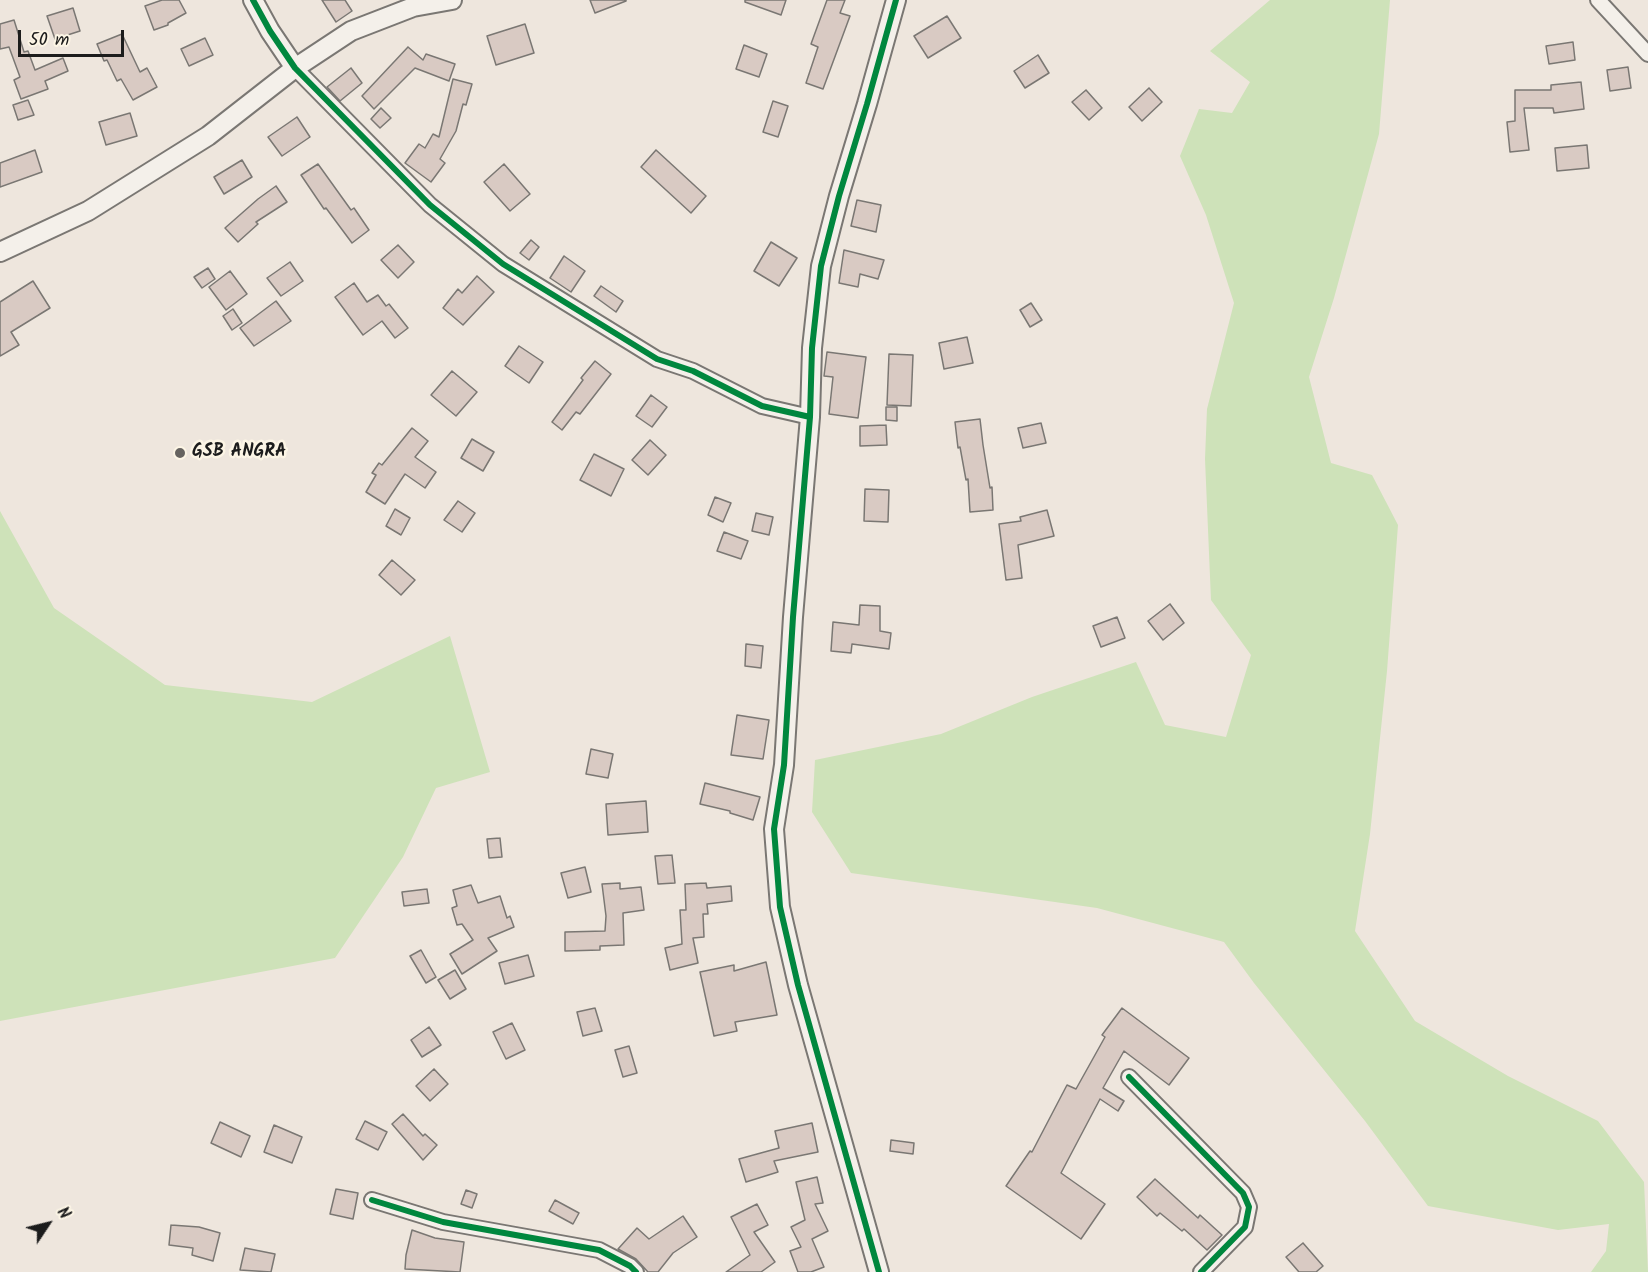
<!DOCTYPE html>
<style>
body{margin:0}
#map{position:relative;width:1648px;height:1272px;overflow:hidden;background:#eee6dd;font-family:Kalam,sans-serif}
canvas{display:block}
.north{position:absolute;left:18px;top:1194px;width:60px;height:60px;-webkit-text-stroke:4px #fcf5e5;paint-order:stroke;rotate:55deg;font-size:16px;font-weight:700;line-height:24px;text-align:center;color:#1c1c1c}
.north::after{content:'';display:block;margin:auto;width:21px;height:27px;background:#1c1c1c;clip-path:polygon(50% 0,100% 100%,50% 72%,0 100%)}
.scale{position:absolute;left:18px;top:30px;width:106px;height:27px;box-sizing:border-box;border:3px solid #1c1c1c;border-top:0;padding-left:8px;font-size:18px;line-height:21px;white-space:nowrap;color:#1c1c1c;-webkit-text-stroke:4px #fcf5e5;paint-order:stroke}
</style>
<div id="map">
<canvas width="1648" height="1272"></canvas>
<div class="north">N</div>
<div class="scale">50 m</div>
</div>
<script>
const context = document.querySelector('canvas').getContext('2d');
context.lineJoin = 'round';
function fillPath(path, color) { context.fillStyle = color; context.fill(path, 'evenodd'); }
const poly = rows => new Path2D(rows.map(r => 'M' + r).join(''));
function stroke(path, color, width, dash) { context.strokeStyle = color; context.lineWidth = width; context.lineCap = dash ? 'butt' : 'round'; context.setLineDash(dash || []); context.stroke(path); }
function label(font, color, halo, rows, align = 'center') {
  context.font = font + ' Kalam,sans-serif'; context.lineWidth = 5; context.setLineDash([]); context.textBaseline = 'middle'; context.strokeStyle = halo; context.fillStyle = color; for (const [text, x, y, turn = 0] of rows) {
    context.save(); context.translate(x, y); context.rotate((+turn || 0) * Math.PI / 180); context.textAlign = isNaN(turn) ? turn : align; if (halo) context.strokeText(text, 0, 0); context.fillText(text, 0, 0); context.restore();
  }
}
const green = poly([
 [1270,0,1390,0,1379,134,1334,298,1309,377,1331,463,1372,475,1398,525,1387,671,1370,834,1355,931,1415,1021,1508,1076,1598,1121,1644,1182,1648,1272,1591,1272,1606,1251,1609,1224,1558,1230,1428,1206,1365,1121,1254,983,1224,942,1097,908,851,873,812,812,815,760,941,734,1032,697,1136,662,1165,725,1226,737,1251,655,1211,600,1205,459,1207,409,1234,303,1206,215,1180,156,1199,109,1232,113,1250,82,1210,51],
 [0,511,54,608,165,685,312,702,450,636,490,772,436,788,403,857,335,958,0,1021]
]);
const building = poly([
 [162,0,179,0,186,13,168,23,168,25,154,30,145,6,162,0],
 [322,0,345,0,352,11,336,22,322,0],
 [590,0,626,0,626,1,595,13,590,0],
 [745,0,786,0,781,15,745,2,745,0],
 [827,0,845,0,840,13,850,16,823,89,806,83,818,47,811,44,827,0],
 [73,8,80,31,55,39,47,16,73,8],
 [947,16,961,38,928,58,914,36,947,16],
 [14,20,24,52,28,51,35,70,63,58,68,71,45,81,48,89,21,99,14,80,20,77,9,47,0,49,0,24,14,20],
 [525,24,534,53,496,65,487,36,525,24],
 [122,34,140,72,147,68,157,87,133,100,121,79,117,81,107,60,104,61,97,44,122,34],
 [205,38,213,55,189,66,181,49,205,38],
 [1573,42,1575,60,1549,64,1546,46,1573,42],
 [744,45,767,54,759,77,736,69,744,45],
 [408,47,423,60,426,54,455,64,449,81,415,68,374,109,362,96,408,47],
 [1038,55,1049,73,1025,88,1014,71,1038,55],
 [1628,67,1631,88,1610,91,1607,70,1628,67],
 [351,68,362,83,340,101,327,87,351,68],
 [453,79,472,84,466,105,463,104,456,131,440,159,445,163,431,182,405,163,419,144,425,148,433,134,439,137,453,79],
 [1581,82,1584,109,1554,113,1553,108,1524,108,1529,150,1510,152,1507,122,1515,121,1515,90,1551,90,1551,85,1581,82],
 [1149,88,1162,102,1142,121,1129,107,1149,88],
 [1086,90,1102,108,1089,120,1072,102,1086,90],
 [28,100,34,115,18,120,13,105,28,100],
 [773,101,788,106,778,137,763,132,773,101],
 [381,108,391,118,380,128,371,119,381,108],
 [130,113,137,136,106,145,99,122,130,113],
 [297,117,310,137,282,156,268,137,297,117],
 [1587,145,1589,168,1557,171,1555,148,1587,145],
 [35,150,42,172,0,187,0,163,35,150],
 [656,150,706,196,691,213,641,167,656,150],
 [242,160,252,177,224,194,214,177,242,160],
 [318,164,351,210,354,208,369,230,352,243,326,208,324,209,301,175,318,164],
 [504,164,530,194,510,211,484,182,504,164],
 [276,186,287,202,256,222,258,224,238,242,225,228,258,199,276,186],
 [857,200,881,205,876,232,851,226,857,200],
 [531,240,539,247,529,260,520,253,531,240],
 [771,242,797,258,779,286,754,271,771,242],
 [398,245,414,262,398,278,381,260,398,245],
 [844,250,884,260,878,279,860,274,858,287,839,283,844,250],
 [564,256,585,271,571,292,550,278,564,256],
 [290,262,303,281,281,296,267,278,290,262],
 [208,268,215,279,202,288,194,277,208,268],
 [230,271,247,294,226,310,209,287,230,271],
 [477,276,494,292,463,325,443,308,458,289,462,293,477,276],
 [33,281,50,308,11,332,19,345,0,356,0,302,33,281],
 [354,283,367,302,378,295,386,306,389,304,408,328,395,338,382,321,363,335,335,297,354,283],
 [601,286,623,301,616,312,594,296,601,286],
 [276,301,291,321,254,346,240,328,276,301],
 [1031,303,1042,320,1030,327,1020,310,1031,303],
 [233,309,242,323,232,330,223,316,233,309],
 [967,337,973,363,944,369,939,343,967,337],
 [519,346,543,362,529,383,505,366,519,346],
 [827,352,866,357,858,418,829,414,833,377,824,376,827,352],
 [889,354,913,355,911,406,887,405,889,354],
 [595,361,611,374,580,414,576,412,562,430,552,422,583,380,581,378,595,361],
 [452,371,477,392,456,416,431,395,452,371],
 [651,395,667,407,652,427,636,416,651,395],
 [886,407,897,407,897,421,886,420,886,407],
 [980,419,983,445,990,488,992,487,993,510,970,512,968,479,966,480,960,447,958,448,955,422,980,419],
 [1041,423,1046,443,1023,448,1018,428,1041,423],
 [886,425,887,445,860,446,860,426,886,425],
 [412,428,428,441,415,457,436,472,425,488,405,474,385,504,366,492,376,475,372,473,379,463,382,465,412,428],
 [472,439,494,452,483,471,461,458,472,439],
 [650,440,666,455,648,475,632,460,650,440],
 [594,454,624,469,611,496,580,480,594,454],
 [865,489,889,490,888,522,864,521,865,489],
 [715,497,731,503,723,522,708,515,715,497],
 [458,501,475,513,462,532,444,520,458,501],
 [395,509,410,518,401,535,386,526,395,509],
 [1047,510,1054,536,1018,545,1022,578,1006,580,999,524,1021,521,1020,517,1047,510],
 [756,513,773,517,769,535,752,531,756,513],
 [724,532,748,541,741,559,717,551,724,532],
 [392,560,415,580,401,595,379,575,392,560],
 [1170,604,1184,623,1163,640,1148,621,1170,604],
 [860,605,880,606,880,631,891,633,889,649,852,644,851,653,831,651,833,622,859,625,860,605],
 [1117,617,1125,638,1101,647,1093,626,1117,617],
 [746,644,763,646,761,668,745,666,746,644],
 [737,715,769,720,763,759,731,755,737,715],
 [591,749,613,754,608,778,586,774,591,749],
 [705,783,760,797,753,820,730,813,730,811,700,804,705,783],
 [646,801,648,832,608,835,606,804,646,801],
 [500,838,502,857,489,858,487,839,500,838],
 [672,855,675,883,658,884,655,856,672,855],
 [585,867,591,892,568,898,561,873,585,867],
 [620,883,620,889,641,887,644,910,623,913,624,945,600,946,600,950,565,951,565,932,605,931,606,916,602,884,620,883],
 [706,883,707,888,731,886,732,901,707,904,708,914,703,914,704,937,693,938,698,963,670,970,665,948,682,944,680,910,686,910,685,884,706,883],
 [471,885,478,903,500,896,507,918,510,916,514,927,488,938,497,951,462,974,450,954,473,940,462,924,457,925,452,908,457,906,453,890,471,885],
 [427,889,429,903,404,906,402,892,427,889],
 [421,950,436,977,426,983,410,956,421,950],
 [528,955,534,976,505,984,499,963,528,955],
 [766,962,777,1015,735,1022,737,1031,714,1036,700,972,734,965,734,971,766,962],
 [455,970,466,989,450,999,438,980,455,970],
 [595,1008,602,1031,583,1036,577,1012,595,1008],
 [1122,1008,1189,1058,1169,1085,1124,1051,1103,1088,1124,1101,1118,1111,1100,1099,1061,1173,1105,1204,1081,1239,1006,1186,1030,1151,1032,1152,1067,1085,1076,1089,1105,1037,1102,1035,1122,1008],
 [512,1023,525,1050,506,1059,493,1032,512,1023],
 [429,1027,441,1045,422,1057,411,1040,429,1027],
 [629,1046,637,1073,623,1077,615,1050,629,1046],
 [434,1069,448,1084,430,1101,416,1086,434,1069],
 [403,1114,423,1136,425,1134,437,1145,423,1160,392,1124,403,1114],
 [365,1121,387,1132,378,1150,356,1139,365,1121],
 [220,1122,250,1136,241,1157,211,1143,220,1122],
 [812,1123,818,1152,774,1161,778,1172,746,1182,739,1159,779,1148,775,1131,812,1123],
 [274,1125,302,1137,292,1163,264,1152,274,1125],
 [891,1140,914,1143,913,1154,890,1151,891,1140],
 [817,1177,823,1203,815,1204,828,1231,812,1239,824,1267,811,1272,798,1272,790,1251,801,1247,791,1227,805,1220,796,1182,817,1177],
 [1155,1179,1198,1218,1200,1215,1222,1235,1207,1250,1184,1229,1182,1231,1160,1213,1157,1216,1137,1197,1155,1179],
 [336,1189,358,1193,353,1219,330,1214,336,1189],
 [466,1190,477,1194,472,1208,461,1204,466,1190],
 [555,1200,579,1213,573,1224,549,1211,555,1200],
 [757,1204,768,1225,754,1232,775,1262,761,1272,726,1272,750,1255,731,1217,757,1204],
 [683,1216,697,1237,673,1253,658,1272,648,1272,636,1259,618,1249,637,1228,649,1239,683,1216],
 [171,1225,199,1227,220,1233,213,1261,192,1255,193,1248,169,1245,171,1225],
 [412,1230,435,1238,464,1242,460,1272,405,1269,406,1255,412,1230],
 [1303,1243,1323,1266,1316,1272,1299,1272,1286,1257,1303,1243],
 [245,1248,275,1254,271,1272,240,1270,245,1248]
]);
const minor = poly([
 [1598,0,1648,54],
 [295,68,430,205,503,264,657,359,693,371,762,406,810,417],
 [1129,1077,1243,1193,1249,1207,1245,1227,1201,1272],
 [372,1200,443,1222,599,1250,630,1266,636,1272]
]);
const tertiary = poly([
 [253,0,270,31,295,68],
 [0,252,88,211,208,136,295,68,351,31,413,7,452,0],
 [879,1272,798,985,780,907,774,829,784,765,793,617,810,417,812,348,821,266,839,196,867,104,896,0]
]);
const cycleway = poly([
 [253,0,270,31,295,68,430,205,503,264,657,359,693,371,762,406,810,417],
 [1129,1077,1243,1193,1249,1207,1245,1227,1201,1272],
 [372,1200,443,1222,599,1250,630,1266,636,1272],
 [879,1272,798,985,780,907,774,829,784,765,793,617,810,417,812,348,821,266,839,196,867,104,896,0]
]);
const markers = [
 [180,453,6,"#666360"]
];
const poiNames = [
 ["GSB ANGRA",192,453]
];
fillPath(green, '#cee2b9');
fillPath(building, '#d9cac3');
stroke(building, '#7a7773', 1.5);
stroke(minor, '#7a7773', 18);
stroke(tertiary, '#7a7773', 22);
stroke(minor, '#f4f0ea', 14);
stroke(tertiary, '#f4f0ea', 18);
stroke(cycleway, '#00873e', 6);
for (const [x, y, r, color] of markers) { const dot = new Path2D(); dot.arc(x, y, r, 0, 2 * Math.PI); context.fillStyle = color; context.fill(dot); stroke(dot, '#fcf5e5', 2); }
label('bold 18px', '#1c1c1c', '#fcf5e5', poiNames, 'left');
</script>
